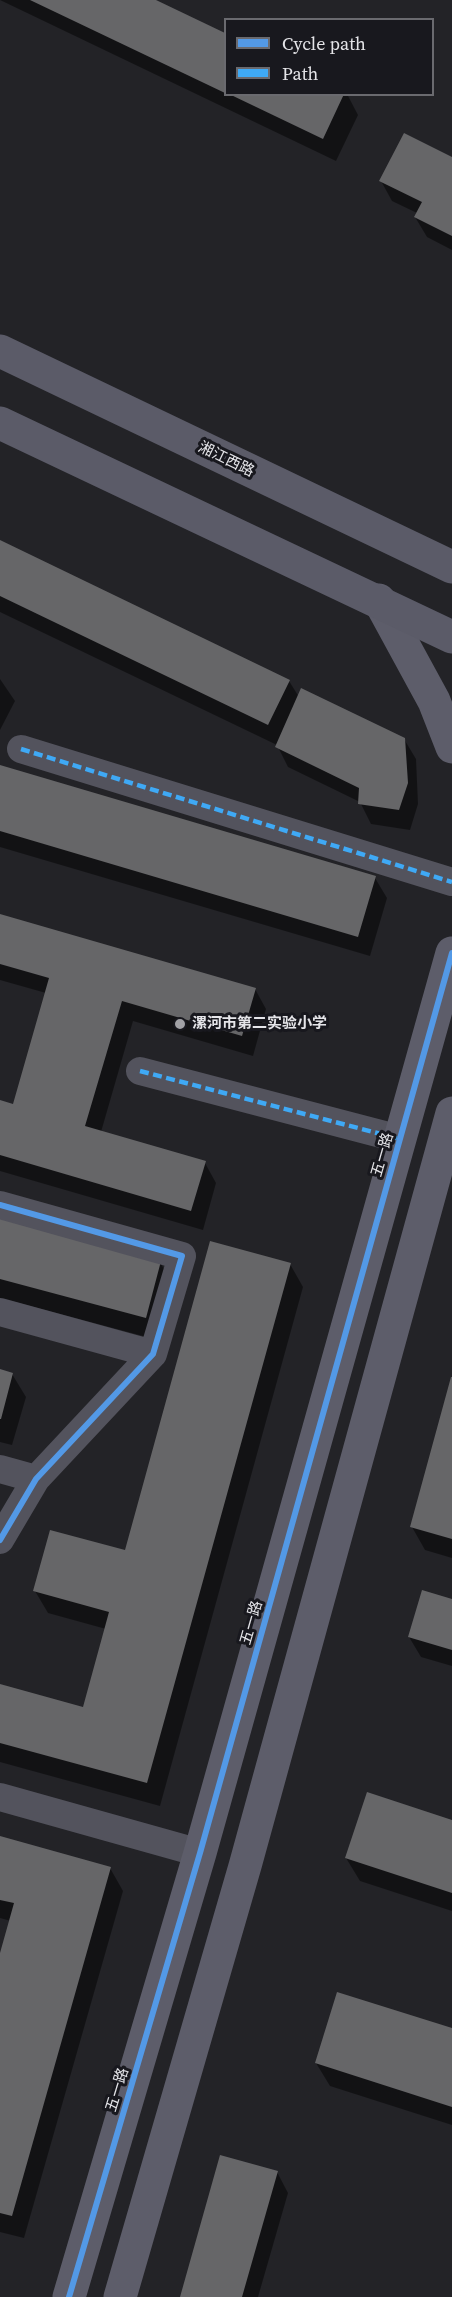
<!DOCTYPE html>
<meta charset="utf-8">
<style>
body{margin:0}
#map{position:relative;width:452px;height:2297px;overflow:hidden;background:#232327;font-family:"Source Serif 4",serif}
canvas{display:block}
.legend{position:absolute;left:224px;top:18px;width:210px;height:78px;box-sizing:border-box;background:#18181e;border:2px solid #6a6a6f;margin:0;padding:8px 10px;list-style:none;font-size:18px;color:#e5e5e9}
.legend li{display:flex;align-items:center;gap:12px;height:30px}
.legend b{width:30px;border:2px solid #6a6a6f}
</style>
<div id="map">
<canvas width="452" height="2297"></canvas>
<ul class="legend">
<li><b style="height:8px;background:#5399e6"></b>Cycle path</li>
<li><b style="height:8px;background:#3fa9f5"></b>Path</li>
</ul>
</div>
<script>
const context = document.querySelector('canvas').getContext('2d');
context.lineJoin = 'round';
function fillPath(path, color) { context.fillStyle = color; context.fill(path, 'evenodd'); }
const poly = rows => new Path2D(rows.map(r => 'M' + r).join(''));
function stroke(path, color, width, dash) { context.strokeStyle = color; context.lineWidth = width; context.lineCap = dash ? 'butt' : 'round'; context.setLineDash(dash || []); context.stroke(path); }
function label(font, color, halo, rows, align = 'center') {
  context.font = font + ' "Source Serif 4","Noto Sans SC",serif'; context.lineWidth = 6; context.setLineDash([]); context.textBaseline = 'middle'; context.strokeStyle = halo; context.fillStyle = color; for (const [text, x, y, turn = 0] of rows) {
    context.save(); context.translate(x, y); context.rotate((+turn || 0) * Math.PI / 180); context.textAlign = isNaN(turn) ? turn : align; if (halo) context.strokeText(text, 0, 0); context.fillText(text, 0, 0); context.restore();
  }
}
const shadow = poly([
 [0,0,152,0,225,35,225,94,347,94,358,115,336,161],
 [452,159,452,250,427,237,415,217,417,213,392,201,381,181],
 [0,542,289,681,299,697,404,739,416,759,418,804,410,830,371,824,360,802,288,767,277,745,0,612],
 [0,679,15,701,0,730],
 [0,766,375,878,387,898,370,956,0,847],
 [0,915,255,989,266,1009,253,1056,133,1021,101,1132,205,1163,216,1183,203,1230,0,1171,0,1101,14,1105,46,993,0,980],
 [0,1220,160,1262,173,1285,158,1340,0,1298],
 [290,1264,303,1287,160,1806,0,1762,0,1685,84,1708,106,1629,48,1613,35,1591,126,1552],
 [0,1371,12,1374,26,1397,12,1445,0,1442],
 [452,1380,452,1558,425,1550,412,1527],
 [452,1600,452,1666,421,1657,409,1637],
 [452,1822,452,1911,360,1881,346,1858],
 [0,1837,110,1868,123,1891,24,2238,0,2232,0,1959,11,1921,0,1918],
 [452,2030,452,2125,330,2086,316,2063],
 [277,2172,288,2193,258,2297,182,2297]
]);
const building = poly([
 [30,0,156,0,225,33,225,93],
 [229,94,344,94,323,139],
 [404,133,452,157,452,236,414,217,422,202,379,181],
 [0,540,290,680,268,725,0,596],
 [301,688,405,738,408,783,399,810,358,804,359,788,275,747],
 [0,765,376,876,358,937,0,831],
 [0,914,256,988,242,1036,122,1001,85,1126,206,1161,191,1211,0,1155,0,1100,13,1104,49,978,0,964],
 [0,1218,161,1261,146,1318,0,1279],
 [210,1241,291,1263,147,1783,0,1743,0,1684,83,1707,109,1612,33,1591,50,1530,125,1550],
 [0,1369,13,1373,1,1419,0,1419],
 [451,1377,452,1377,452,1539,410,1527],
 [422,1590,452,1599,452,1650,408,1637],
 [367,1792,452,1820,452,1893,345,1858],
 [0,1836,111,1867,12,2216,0,2213,0,1953,14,1903,0,1900],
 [337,1992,452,2028,452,2107,315,2063],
 [220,2155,278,2171,242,2297,180,2297]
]);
const street = poly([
 [21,749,452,882],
 [140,1071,400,1139],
 [0,1205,182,1256,153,1354,36,1479,0,1540],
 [0,1312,153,1354],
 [0,1469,36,1479],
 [0,1797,200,1853]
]);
const secondary = poly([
 [379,600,434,701,452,747],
 [69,2297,200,1853,452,953],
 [120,2297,245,1866,452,1113]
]);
const primary = poly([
 [0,351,452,567],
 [0,423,452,637]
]);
const quiet = poly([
 [21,749,452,882],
 [140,1071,400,1139]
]);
const cycleway = poly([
 [0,1205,182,1256,153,1354,36,1479,0,1540],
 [69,2297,200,1853,452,953]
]);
const markers = [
 [180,1024,6,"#a1a1a5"]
];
const streetNames = [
 ["湘江西路",226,460,26],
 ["五一路",383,1155,-74],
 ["五一路",252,1623,-74],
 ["五一路",118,2090,-73]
];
const poiNames = [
 ["漯河市第二实验小学",192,1024]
];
fillPath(shadow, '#0007');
fillPath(building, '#666668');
stroke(street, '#53535d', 28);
stroke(secondary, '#5d5d6a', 33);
stroke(primary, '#5b5b68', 33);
stroke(quiet, '#3fa9f5', 4.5, [9, 4.5]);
stroke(cycleway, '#5399e6', 6);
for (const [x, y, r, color] of markers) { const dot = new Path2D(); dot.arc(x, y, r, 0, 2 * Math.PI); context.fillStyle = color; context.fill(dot); stroke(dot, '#18181e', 2); }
label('15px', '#e5e5e9', '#18181e', streetNames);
label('bold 15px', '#e5e5e9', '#18181e', poiNames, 'left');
</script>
